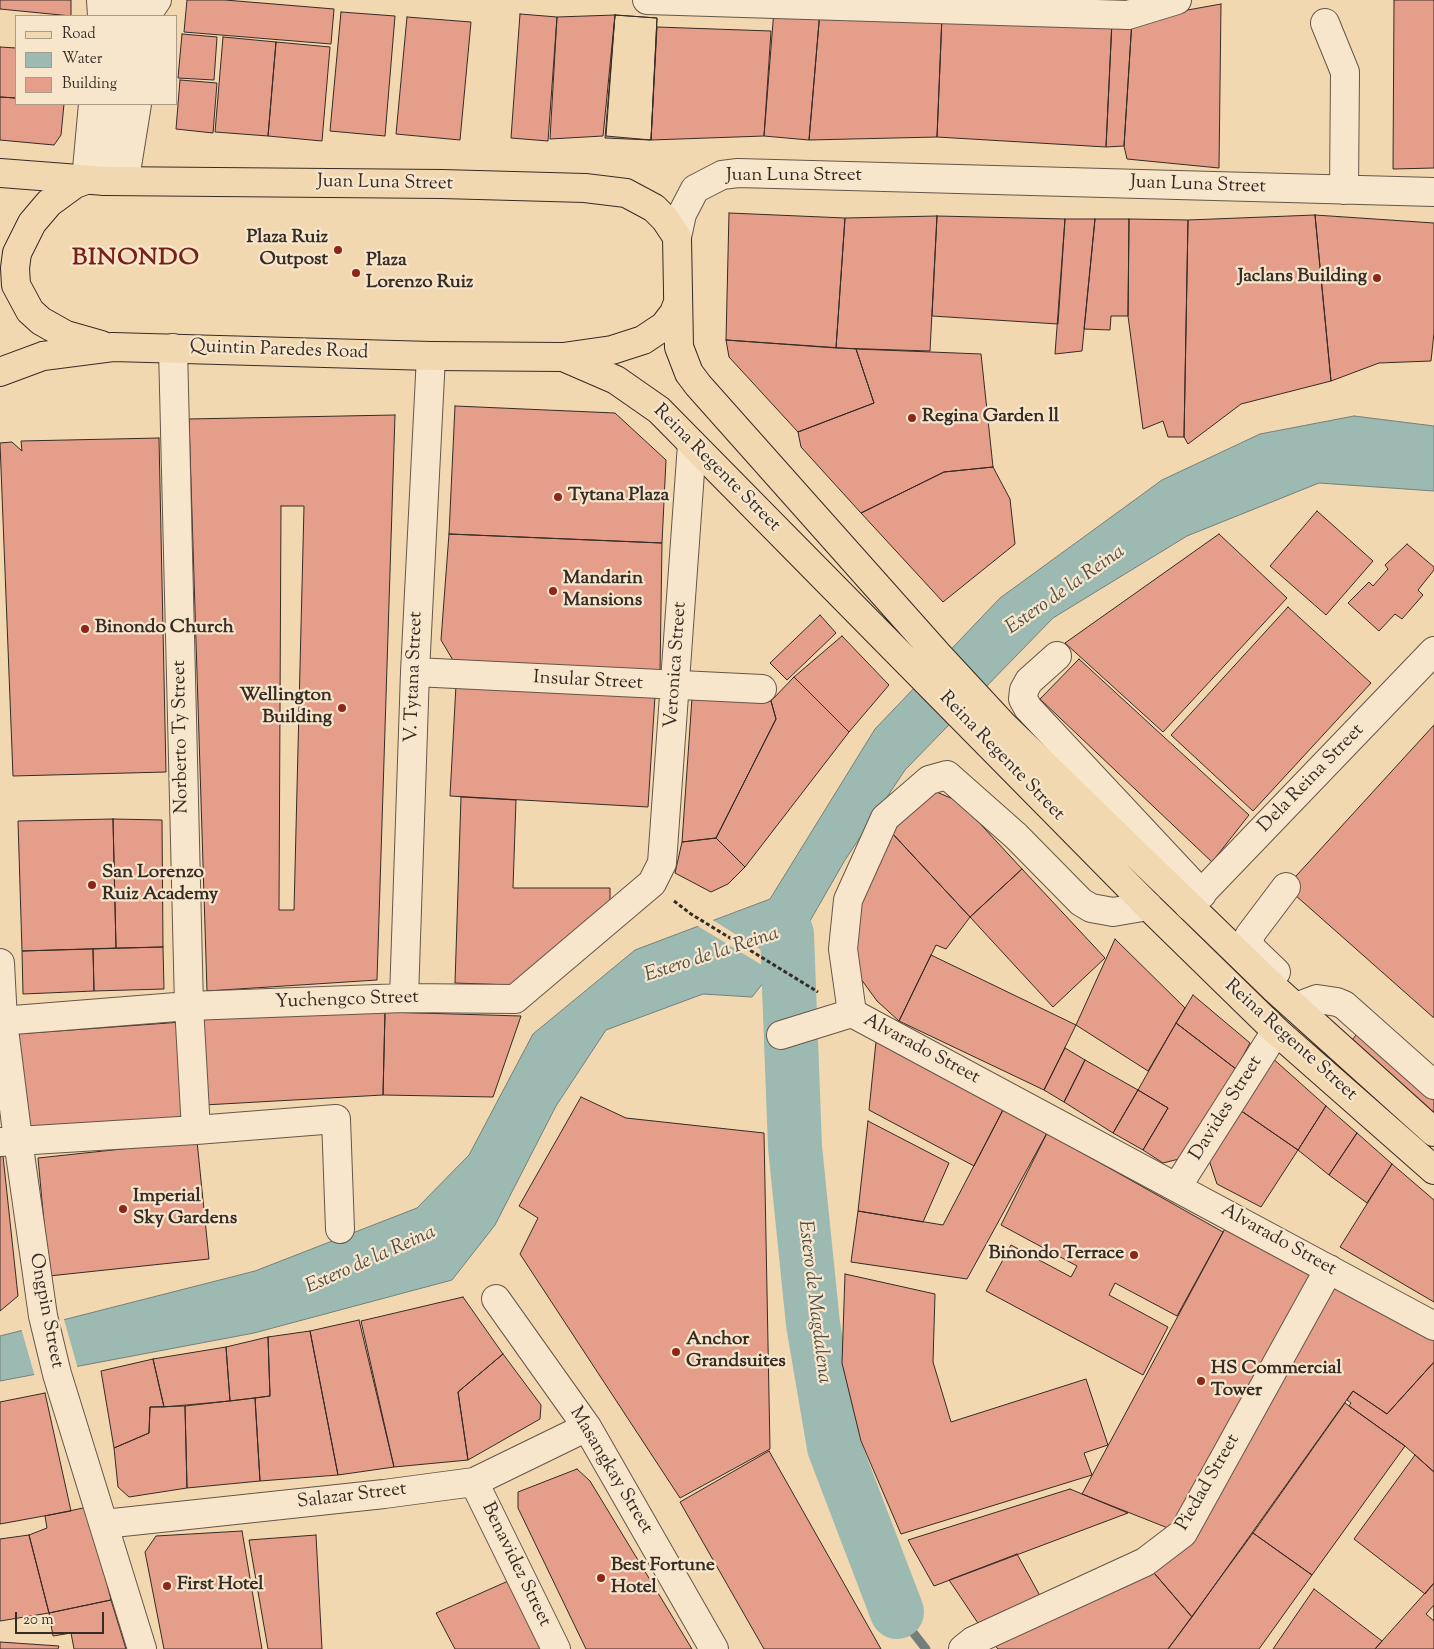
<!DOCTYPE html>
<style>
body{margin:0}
#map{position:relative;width:1434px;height:1649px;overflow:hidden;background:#f2d8b1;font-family:"Sorts Mill Goudy",serif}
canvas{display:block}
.legend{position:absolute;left:15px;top:15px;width:162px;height:90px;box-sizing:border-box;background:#f7e6cc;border:1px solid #aa9b89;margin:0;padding:6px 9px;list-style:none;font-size:15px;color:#362b25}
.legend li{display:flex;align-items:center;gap:10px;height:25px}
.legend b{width:25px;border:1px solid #aa9b89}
.scale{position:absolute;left:15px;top:1612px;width:89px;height:22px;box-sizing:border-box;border:2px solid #362b25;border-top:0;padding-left:6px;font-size:15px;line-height:18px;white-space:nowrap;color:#362b25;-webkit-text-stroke:4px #f7e6cc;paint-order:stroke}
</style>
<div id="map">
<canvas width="1434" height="1649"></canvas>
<ul class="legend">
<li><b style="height:6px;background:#f2d8b1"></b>Road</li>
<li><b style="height:14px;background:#9cb9b2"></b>Water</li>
<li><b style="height:14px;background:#e59e89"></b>Building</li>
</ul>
<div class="scale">20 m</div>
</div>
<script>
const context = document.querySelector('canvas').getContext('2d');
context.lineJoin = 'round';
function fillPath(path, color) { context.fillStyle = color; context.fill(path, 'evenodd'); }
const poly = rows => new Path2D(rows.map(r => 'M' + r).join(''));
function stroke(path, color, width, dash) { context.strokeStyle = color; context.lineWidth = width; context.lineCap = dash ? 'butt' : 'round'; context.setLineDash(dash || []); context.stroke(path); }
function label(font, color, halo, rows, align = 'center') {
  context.font = font + ' "Sorts Mill Goudy",serif'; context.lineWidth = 4.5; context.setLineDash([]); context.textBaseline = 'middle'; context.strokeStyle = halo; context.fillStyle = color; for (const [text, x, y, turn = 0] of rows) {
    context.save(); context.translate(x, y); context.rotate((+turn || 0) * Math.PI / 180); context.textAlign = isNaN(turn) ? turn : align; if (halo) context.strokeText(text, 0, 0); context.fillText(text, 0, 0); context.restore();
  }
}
const water = poly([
 [1354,416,1434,426,1434,491,1319,483,1187,536,1053,618,905,770,845,860,803,933,752,997,703,994,606,1030,556,1106,495,1225,452,1280,254,1333,0,1381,0,1336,255,1271,417,1208,469,1155,533,1034,635,950,770,899,875,729,1000,598,1162,480,1260,434,1354,416]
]);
const pier = poly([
 [711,919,782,963,775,973,696,925],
 [63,1316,78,1369,35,1377,21,1328]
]);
const stream = poly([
 [897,1612,926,1649]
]);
const river = poly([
 [787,934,795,1147,813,1324,834,1447,897,1612]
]);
const building = poly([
 [0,0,71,0,71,16,0,9,0,0],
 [187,0,225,0,334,9,331,44,184,32,187,0],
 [1394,0,1434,0,1434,168,1393,169,1394,0],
 [1221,4,1219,168,1127,159,1124,146,1132,20,1221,4],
 [774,10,820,11,809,140,764,136,774,10],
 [820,11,942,16,937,137,809,140,820,11],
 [341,12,395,16,385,136,330,131,341,12],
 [520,14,557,17,548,141,511,138,520,14],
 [615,15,657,18,651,140,605,138,615,15],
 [615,15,657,18,651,140,606,136,615,15],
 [615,15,603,136,550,139,557,17,615,15],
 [942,16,1112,21,1106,147,937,137,942,16],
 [407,17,471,22,460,140,396,134,407,17],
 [1132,20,1124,146,1106,147,1112,21,1132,20],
 [657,27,771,31,764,136,651,140,657,27],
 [182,34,217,37,214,80,178,78,182,34],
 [223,37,276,42,268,136,215,132,223,37],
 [276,42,330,47,322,141,268,136,276,42],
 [0,47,16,48,16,98,0,97,0,47],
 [180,80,217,83,213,133,176,129,180,80],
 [0,97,16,98,16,104,64,104,61,135,54,145,0,140,0,97],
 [729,213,845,218,836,348,726,340,729,213],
 [1315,215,1331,381,1241,404,1188,444,1184,437,1188,220,1315,215],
 [1315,215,1434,223,1434,333,1431,361,1379,363,1331,381,1315,215],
 [937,216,1065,219,1058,324,932,316,937,216],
 [937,216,930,351,836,348,845,218,937,216],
 [1065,219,1095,219,1082,351,1055,354,1065,219],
 [1095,219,1129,219,1128,316,1111,316,1110,330,1084,329,1095,219],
 [1129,219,1188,220,1184,437,1168,437,1163,421,1143,429,1128,316,1129,219],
 [726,340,856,349,874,403,798,432,729,357,726,340],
 [856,349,981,354,993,467,944,472,861,513,801,447,798,432,874,403,856,349],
 [455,406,615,413,666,460,662,543,449,534,455,406],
 [395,415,377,980,207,991,189,419,395,415],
 [281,506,304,506,294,910,279,910,281,506],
 [159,438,166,772,13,776,0,443,12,442,22,451,21,441,159,438],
 [993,467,1010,499,1015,544,943,602,861,513,944,472,993,467],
 [1317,511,1373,561,1326,615,1270,566,1317,511],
 [449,534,662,543,660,674,454,662,441,640,449,534],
 [1219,534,1287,598,1163,732,1065,643,1219,534],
 [1407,544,1434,567,1434,570,1418,590,1423,595,1402,619,1395,614,1379,631,1348,603,1369,582,1373,586,1388,569,1385,565,1407,544],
 [1288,607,1371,683,1253,811,1171,735,1288,607],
 [820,615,836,633,787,680,770,663,820,615],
 [842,636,889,685,849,732,794,677,842,636],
 [1079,659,1249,815,1212,862,1040,699,1079,659],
 [794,677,849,732,745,867,716,838,776,719,771,701,794,677],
 [456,685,655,696,648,807,450,796,456,685],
 [692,698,771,701,776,719,716,838,682,842,692,698],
 [1434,725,1434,1018,1286,887,1434,725],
 [932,790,960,802,1022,869,970,917,891,832,932,790],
 [461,797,516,800,513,888,610,888,610,901,511,985,455,983,461,797],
 [113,819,116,948,22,951,18,821,113,819],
 [113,819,162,820,163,947,116,948,113,819],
 [891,832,970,917,946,949,936,945,899,1021,877,1001,853,968,856,902,891,832],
 [716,838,745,867,728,884,711,892,675,873,682,842,716,838],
 [1022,869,1105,958,1053,1007,970,917,1022,869],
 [1115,939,1185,1008,1148,1071,1076,1025,1115,939],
 [163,947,164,989,94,991,93,949,163,947],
 [93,949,94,991,23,994,22,951,93,949],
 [931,955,1076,1025,1044,1090,899,1021,931,955],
 [1193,995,1250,1043,1236,1069,1176,1023,1193,995],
 [385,1012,521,1016,493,1097,383,1095,385,1012],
 [385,1012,383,1095,204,1105,202,1016,385,1012],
 [182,1022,186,1124,22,1131,16,1034,182,1022],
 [1176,1023,1236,1069,1179,1159,1163,1163,1143,1150,1168,1108,1138,1090,1176,1023],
 [1361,1029,1434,1094,1434,1114,1352,1040,1361,1029],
 [877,1032,1004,1108,974,1166,869,1110,877,1032],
 [1065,1048,1085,1060,1064,1102,1044,1090,1065,1048],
 [1270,1056,1326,1106,1298,1150,1237,1108,1270,1056],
 [1085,1060,1138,1090,1113,1133,1064,1102,1085,1060],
 [1138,1090,1168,1108,1143,1150,1113,1133,1138,1090],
 [581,1097,626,1118,764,1133,770,1449,680,1498,520,1254,538,1218,519,1206,581,1097],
 [1326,1106,1357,1133,1329,1175,1298,1150,1326,1106],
 [1004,1108,1047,1133,967,1279,851,1262,858,1211,943,1225,1004,1108],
 [1237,1108,1298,1150,1261,1207,1217,1184,1209,1160,1237,1108],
 [868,1121,949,1163,923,1222,858,1211,868,1121],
 [1047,1133,1223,1232,1177,1316,1115,1283,1109,1295,1168,1327,1143,1375,986,1291,1011,1245,1071,1277,1077,1266,1001,1225,1047,1133],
 [1357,1133,1392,1164,1367,1203,1329,1175,1357,1133],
 [197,1141,209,1259,49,1276,38,1158,197,1141],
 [3,1156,18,1296,0,1311,0,1157,3,1156],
 [1392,1164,1434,1200,1434,1302,1340,1247,1392,1164],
 [1226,1227,1317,1276,1178,1532,1082,1494,1226,1227],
 [845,1274,935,1294,933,1362,951,1422,1086,1379,1108,1445,1084,1453,1092,1475,901,1534,861,1441,842,1363,845,1274],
 [1326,1281,1434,1338,1434,1362,1387,1414,1353,1391,1192,1617,1148,1566,1326,1281],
 [463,1297,503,1354,458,1392,468,1460,394,1467,361,1321,463,1297],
 [359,1320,394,1467,338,1475,310,1331,359,1320],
 [310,1331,338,1475,260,1481,255,1398,270,1396,268,1337,310,1331],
 [268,1337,270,1396,230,1401,226,1347,268,1337],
 [226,1347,230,1401,164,1407,153,1359,226,1347],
 [503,1354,541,1405,540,1419,468,1460,458,1392,503,1354],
 [153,1359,164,1407,150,1407,149,1433,114,1448,101,1371,153,1359],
 [1434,1362,1434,1472,1405,1446,1349,1406,1351,1403,1347,1400,1353,1391,1387,1414,1434,1362],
 [45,1393,71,1511,0,1524,0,1402,45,1393],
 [255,1398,260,1481,187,1488,185,1406,255,1398],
 [1345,1403,1405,1446,1312,1575,1253,1533,1345,1403],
 [185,1406,187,1488,129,1497,118,1487,114,1448,149,1433,150,1407,185,1406],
 [769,1451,881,1649,764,1649,680,1502,769,1451],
 [1415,1455,1434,1472,1434,1583,1425,1594,1354,1539,1415,1455],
 [577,1469,590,1481,692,1649,586,1649,518,1508,518,1492,577,1469],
 [1070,1489,1128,1513,934,1586,908,1540,1070,1489],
 [88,1507,111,1600,49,1613,29,1535,47,1528,45,1516,88,1507],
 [242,1531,262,1649,164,1649,145,1552,156,1536,242,1531],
 [1253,1533,1312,1575,1259,1649,1168,1649,1253,1533],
 [29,1535,49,1613,0,1621,0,1539,29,1535],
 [316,1535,322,1649,268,1649,249,1540,316,1535],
 [1017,1554,1049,1612,988,1638,949,1580,1017,1554],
 [1148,1566,1192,1617,1168,1649,998,1649,988,1638,1148,1566],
 [515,1578,544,1649,455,1649,436,1613,515,1578],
 [1434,1583,1434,1649,1375,1649,1382,1641,1434,1583],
 [1314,1589,1382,1641,1375,1649,1273,1649,1314,1589],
 [111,1600,126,1649,74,1649,71,1633,53,1636,49,1613,111,1600],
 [1434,1605,1434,1621,1426,1614,1434,1605],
 [0,1642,59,1646,58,1649,0,1649,0,1642]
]);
const path = poly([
 [674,901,691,914,818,992]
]);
const minor = poly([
 [101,0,102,16],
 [647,0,1128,15,1177,0],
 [125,16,127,0],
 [148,16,150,10,157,0],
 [1325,23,1345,72,1344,190],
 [86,180,93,104],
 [105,181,122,173,127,166,137,104],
 [105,181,115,104],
 [677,237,682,214,695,189,722,175,738,173,1434,192],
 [1057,656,1029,681,1024,690,1023,699,1028,708,1202,894],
 [415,672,762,689],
 [1189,906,1434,651],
 [0,963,3,1021,18,1140,43,1316,57,1374,142,1649],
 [1276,972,1251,948,1249,936,1286,887],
 [404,998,415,672,431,356],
 [1301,1005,1317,999,1337,1002,1344,1005,1434,1085],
 [852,1013,1434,1326],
 [852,1013,843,949,848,900,885,818,929,780,947,775,1016,836,1081,902,1091,908,1113,912,1148,906],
 [0,1021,189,1006,404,998,515,999,652,883,662,863,692,444],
 [781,1035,852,1013],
 [196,1130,336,1119,340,1229],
 [0,1142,196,1130,189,1006,173,348],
 [1177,1187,1276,1031],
 [496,1299,587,1427,714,1649],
 [474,1482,556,1649],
 [104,1524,384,1494,474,1482,587,1427],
 [963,1649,973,1641,1145,1562,1183,1533,1329,1269]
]);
const major = poly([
 [0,173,105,181,442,184,585,188,626,193,654,208,665,219,677,237,679,347,689,373,698,385,940,657,1003,725,1274,988,1434,1132],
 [86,180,75,184,49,203,32,223,17,253,15,268,16,285,30,311,41,321,66,335,101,345],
 [563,357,616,380,659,410,1148,906,1276,1031,1434,1170],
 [0,372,43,356,113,347,431,356,563,357,612,350,643,340,664,326,674,313,677,305]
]);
const markers = [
 [338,250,5,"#8f2418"],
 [356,273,5,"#8f2418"],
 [1377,278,5,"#8f2418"],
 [912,418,5,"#8f2418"],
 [558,497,5,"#8f2418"],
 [553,591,5,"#8f2418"],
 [85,629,5,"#8f2418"],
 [342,708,5,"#8f2418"],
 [92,885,5,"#8f2418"],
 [123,1209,5,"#8f2418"],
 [1134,1255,5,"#8f2418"],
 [676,1352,5,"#8f2418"],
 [1201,1381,5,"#8f2418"],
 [601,1578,5,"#8f2418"],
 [167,1586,5,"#8f2418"]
];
const streetNames = [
 ["Juan Luna Street",794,177],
 ["Juan Luna Street",385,184,1],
 ["Juan Luna Street",1198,186,2],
 ["Quintin Paredes Road",279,351,2],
 ["Reina Regente Street",716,469,45],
 ["Veronica Street",677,665,-86],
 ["V. Tytana Street",415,677,-88],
 ["Insular Street",588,682,3],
 ["Norberto Ty Street",182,737,-91],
 ["Reina Regente Street",1001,757,46],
 ["Dela Reina Street",1312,779,-46],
 ["Yuchengco Street",347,1001,-2],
 ["Reina Regente Street",1290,1041,42],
 ["Alvarado Street",921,1050,28],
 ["Davides Street",1227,1109,-58],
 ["Alvarado Street",1278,1241,29],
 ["Ongpin Street",45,1311,79],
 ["Masangkay Street",610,1471,59],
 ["Piedad Street",1209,1483,-60],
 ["Salazar Street",352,1497,-7],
 ["Benavidez Street",515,1565,64]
];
const poiNames = [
 ["Plaza Ruiz",328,239,"right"],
 ["Outpost",328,261,"right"],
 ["Plaza",366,262],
 ["Lorenzo Ruiz",366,284],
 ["Jaclans Building",1367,278,"right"],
 ["Regina Garden ll",922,418],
 ["Tytana Plaza",568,497],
 ["Mandarin",563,580],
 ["Mansions",563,602],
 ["Binondo Church",95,629],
 ["Wellington",332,697,"right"],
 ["Building",332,719,"right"],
 ["San Lorenzo",102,874],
 ["Ruiz Academy",102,896],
 ["Imperial",133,1198],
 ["Sky Gardens",133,1220],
 ["Binondo Terrace",1124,1255,"right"],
 ["Anchor",686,1341],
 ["Grandsuites",686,1363],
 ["HS Commercial",1211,1370],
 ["Tower",1211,1392],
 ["Best Fortune",611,1567],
 ["Hotel",611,1589],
 ["First Hotel",177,1586]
];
const waterNames = [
 ["Estero de la Reina",1066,591,-35],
 ["Estero de la Reina",712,956,-18],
 ["Estero de la Reina",371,1261,-24],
 ["Estero de Magdalena",813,1302,83]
];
const districtNames = [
 ["BINONDO",136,260]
];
fillPath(water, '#9cb9b2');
stroke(water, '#73807a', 1);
fillPath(pier, '#f2d8b1');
stroke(stream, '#73807a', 9);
stroke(river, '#9cb9b2', 54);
fillPath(building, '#e59e89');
stroke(building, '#362b25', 1);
stroke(minor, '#655648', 30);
stroke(major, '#362b25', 30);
stroke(path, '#362b25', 3, [4, 2.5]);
stroke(minor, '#f7e6cc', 28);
stroke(major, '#f2d8b1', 28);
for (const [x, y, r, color] of markers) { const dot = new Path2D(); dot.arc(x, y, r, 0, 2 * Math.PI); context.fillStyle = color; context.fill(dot); stroke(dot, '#f7e6cc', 2); }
label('19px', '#362b25', '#f7e6cc', streetNames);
label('bold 19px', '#362b25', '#f7e6cc', poiNames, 'left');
label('italic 20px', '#504e48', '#f7e6cc', waterNames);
context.letterSpacing = '1px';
label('bold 24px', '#7a1f14', '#f7e6cc', districtNames);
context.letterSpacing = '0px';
</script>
